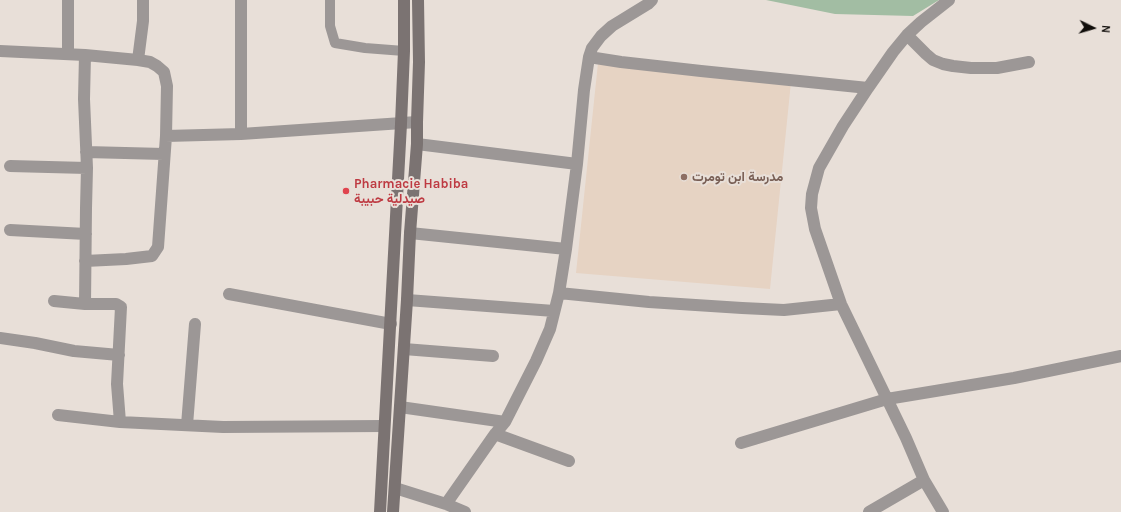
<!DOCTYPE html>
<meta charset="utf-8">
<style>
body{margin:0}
#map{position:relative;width:1121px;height:512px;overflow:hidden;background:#e8dfd8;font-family:Karla,sans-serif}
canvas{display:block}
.north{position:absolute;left:1073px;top:8px;width:40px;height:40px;-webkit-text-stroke:3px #e8dfd8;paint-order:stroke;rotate:95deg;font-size:11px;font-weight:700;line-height:16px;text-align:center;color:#110e0b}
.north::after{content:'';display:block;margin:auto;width:14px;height:18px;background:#110e0b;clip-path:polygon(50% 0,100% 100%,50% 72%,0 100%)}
</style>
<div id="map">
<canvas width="1121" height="512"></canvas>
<div class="north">N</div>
</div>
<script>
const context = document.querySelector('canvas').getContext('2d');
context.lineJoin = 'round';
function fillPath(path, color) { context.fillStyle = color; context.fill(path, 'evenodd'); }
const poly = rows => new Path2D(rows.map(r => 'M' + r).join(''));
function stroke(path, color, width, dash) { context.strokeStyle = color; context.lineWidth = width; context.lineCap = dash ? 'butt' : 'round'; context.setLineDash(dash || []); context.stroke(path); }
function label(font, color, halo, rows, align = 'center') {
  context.font = font + ' Karla,Vazirmatn,sans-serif'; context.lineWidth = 4; context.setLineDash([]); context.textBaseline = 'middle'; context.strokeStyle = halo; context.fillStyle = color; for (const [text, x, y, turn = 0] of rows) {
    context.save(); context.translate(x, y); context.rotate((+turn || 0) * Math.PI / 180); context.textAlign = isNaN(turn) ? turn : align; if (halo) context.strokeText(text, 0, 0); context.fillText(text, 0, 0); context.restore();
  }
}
const education = poly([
 [598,63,791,82,770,289,576,273]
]);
const green = poly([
 [766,0,939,0,913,16,835,14]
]);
const lane = poly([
 [330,0,330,26,335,43,365,48,404,51]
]);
const street = poly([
 [68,0,68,54],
 [907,35,926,54,933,60,943,64,953,66,971,68,997,68,1029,62],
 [0,51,85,55,138,60,150,62,157,66,164,72,167,86,166,136,158,247,152,256,126,259,85,261],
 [85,55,84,99,87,168,86,208,85,304],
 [589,57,621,62,701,71,868,88],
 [138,60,143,21,143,0],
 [241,134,241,0],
 [166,136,241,134,417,122],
 [417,144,577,164],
 [86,152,164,154],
 [10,166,87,168],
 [10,230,86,234],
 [410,233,566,249],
 [559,293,649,302,742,308,784,310,841,304],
 [229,294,391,324],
 [407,300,554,311],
 [54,301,85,304,116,304,121,307,117,384,120,422],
 [0,338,35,343,74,351,119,355],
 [404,349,493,356],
 [400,407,505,422],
 [58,415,120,422,223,427,384,426],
 [187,425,195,324],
 [495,434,569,461],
 [741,443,887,399,1014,378,1121,356],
 [395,488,446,504,465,512],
 [446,504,495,434,505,422,536,361,550,329,559,293,566,249,577,164,584,90,589,57,592,48,601,36,612,26,648,4,652,0],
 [869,512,924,480],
 [943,512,924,480,906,438,841,304,815,229,811,208,812,194,819,168,843,126,868,88,893,52,907,35,921,22,949,0]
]);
const secondary = poly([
 [380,512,401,124,404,51,404,0],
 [393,512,407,300,410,233,417,144,417,122,419,62,418,0]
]);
const markers = [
 [684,177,4,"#8d6e63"],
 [346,191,4,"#e0444e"]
];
const educationNames = [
 ["مدرسة ابن تومرت",692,177]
];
const healthNames = [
 ["Pharmacie Habiba",354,184],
 ["صيدلية حبيبة",354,199]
];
fillPath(education, '#e6d3c3');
fillPath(green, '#a2bda3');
stroke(lane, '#9c9796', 10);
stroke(street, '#9c9796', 12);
stroke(secondary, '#7b7372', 12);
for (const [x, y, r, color] of markers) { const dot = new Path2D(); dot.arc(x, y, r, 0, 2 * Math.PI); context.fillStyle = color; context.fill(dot); stroke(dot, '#e8dfd8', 1.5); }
label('bold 13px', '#785e54', '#e8dfd8', educationNames, 'left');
label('bold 13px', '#be3a42', '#e8dfd8', healthNames, 'left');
</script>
